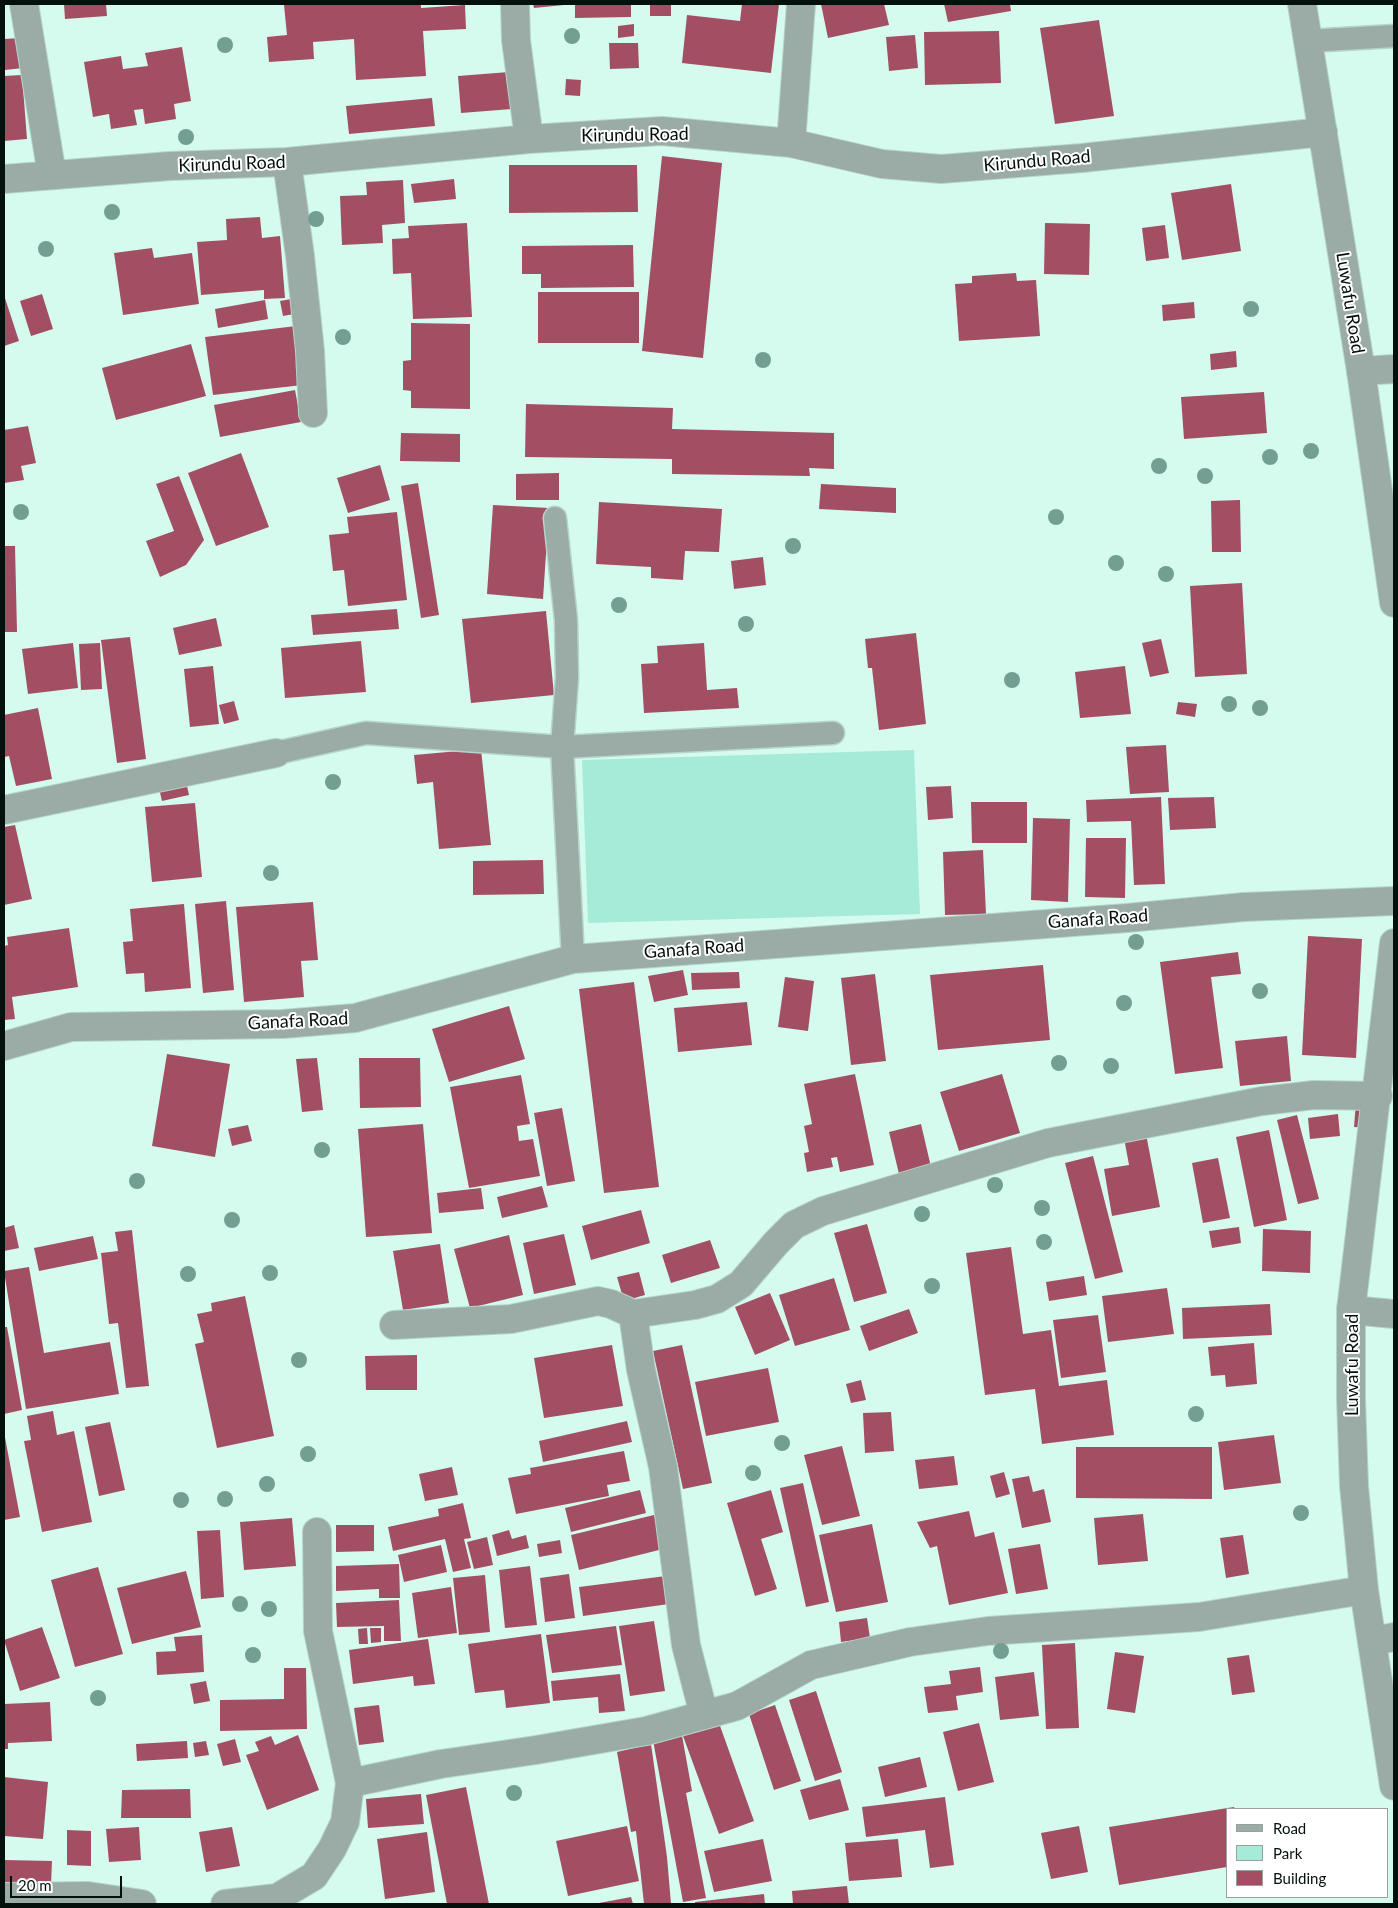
<!DOCTYPE html>
<style>
body{margin:0}
#map{position:relative;width:1398px;height:1908px;overflow:hidden;background:#d5fbee;font-family:Lato,sans-serif}
canvas{display:block}
.frame{position:absolute;inset:0;border:5px solid #04100c;pointer-events:none}
.legend{position:absolute;left:1226px;top:1808px;width:162px;height:90px;box-sizing:border-box;background:#fff;border:1px solid #9b9f9e;margin:0;padding:6px 9px;list-style:none;font-size:15px;color:#04100c}
.legend li{display:flex;align-items:center;gap:10px;height:25px}
.legend b{width:25px;border:1px solid #9b9f9e}
.scale{position:absolute;left:10px;top:1876px;width:112px;height:22px;box-sizing:border-box;border:2px solid #04100c;border-top:0;padding-left:6px;font-size:15px;line-height:18px;white-space:nowrap;color:#04100c;-webkit-text-stroke:4px #fff;paint-order:stroke}
</style>
<div id="map">
<canvas width="1398" height="1908"></canvas>
<div class="frame"></div>
<ul class="legend">
<li><b style="height:6px;background:#9baba5"></b>Road</li>
<li><b style="height:14px;background:#a6ebd7"></b>Park</li>
<li><b style="height:14px;background:#a24f64"></b>Building</li>
</ul>
<div class="scale">20 m</div>
</div>
<script>
const context = document.querySelector('canvas').getContext('2d');
context.lineJoin = 'round';
function fillPath(path, color) { context.fillStyle = color; context.fill(path, 'evenodd'); }
const poly = rows => new Path2D(rows.map(r => 'M' + r).join(''));
function stroke(path, color, width, dash) { context.strokeStyle = color; context.lineWidth = width; context.lineCap = dash ? 'butt' : 'round'; context.setLineDash(dash || []); context.stroke(path); }
function label(font, color, halo, rows, align = 'center') {
  context.font = font + ' Lato,sans-serif'; context.lineWidth = 4; context.setLineDash([]); context.textBaseline = 'middle'; context.strokeStyle = halo; context.fillStyle = color; for (const [text, x, y, turn = 0] of rows) {
    context.save(); context.translate(x, y); context.rotate((+turn || 0) * Math.PI / 180); context.textAlign = isNaN(turn) ? turn : align; if (halo) context.strokeText(text, 0, 0); context.fillText(text, 0, 0); context.restore();
  }
}
const green = poly([
 [914,750,920,914,588,923,582,760]
]);
const building = poly([
 [64,4,106,4,107,16,65,19],
 [298,4,421,4,421,8,465,5,466,29,423,31,426,76,356,80,354,39,313,42,314,59,269,62,267,37,287,35,284,5],
 [533,4,564,4,564,5,534,8],
 [575,4,631,4,631,17,575,18],
 [650,4,671,4,671,16,650,16],
 [742,4,779,4,771,73,682,63,687,15,740,21],
 [821,4,884,4,889,25,828,38],
 [944,4,1010,4,1011,11,948,22],
 [1099,20,1114,116,1055,124,1040,28],
 [634,24,634,36,618,38,618,26],
 [999,31,1001,83,925,85,924,32],
 [915,35,918,68,889,71,886,37],
 [20,38,23,68,5,70,4,39],
 [609,43,638,43,639,68,610,69],
 [182,47,191,101,174,104,176,119,145,124,143,109,134,110,137,125,111,129,109,114,93,117,84,62,121,56,123,69,148,66,145,53],
 [509,72,512,109,461,113,458,76],
 [22,75,27,139,4,141,4,76],
 [566,79,581,80,580,96,565,95],
 [432,98,435,126,349,134,346,106],
 [662,156,722,163,703,358,642,351],
 [509,165,637,165,638,212,509,213],
 [454,179,456,199,414,203,411,184],
 [403,180,405,223,382,225,383,243,342,245,340,196,367,195,366,182],
 [1231,184,1241,251,1182,260,1171,193],
 [260,217,262,238,280,236,285,298,264,299,264,290,201,295,197,242,227,240,226,219],
 [467,223,472,317,413,319,411,273,393,274,392,239,409,238,408,226],
 [1045,223,1090,224,1089,275,1044,274],
 [1165,225,1169,258,1146,261,1142,228],
 [633,245,634,287,541,288,541,274,522,274,522,246],
 [152,248,154,258,192,253,199,304,123,315,114,253],
 [1016,273,1017,281,1036,280,1040,336,959,341,955,284,972,283,972,276],
 [538,292,639,292,639,343,538,343],
 [42,294,53,329,31,336,20,301],
 [4,295,19,341,4,346],
 [291,299,294,314,283,316,280,301],
 [265,300,268,319,218,328,215,309],
 [1194,302,1195,318,1163,321,1162,305],
 [411,323,470,324,470,409,411,408,411,391,403,390,403,361,411,360],
 [296,326,303,385,213,395,205,337],
 [191,344,206,396,116,420,102,368],
 [1236,351,1237,367,1211,370,1210,354],
 [295,390,301,422,220,437,214,405],
 [1264,392,1267,433,1184,439,1181,397],
 [526,404,673,408,672,429,834,433,834,469,809,468,810,476,672,474,672,459,525,457],
 [28,426,36,463,21,466,24,480,4,483,4,430],
 [401,433,460,434,460,462,400,461],
 [241,453,269,527,216,546,188,473],
 [380,465,390,500,348,513,337,478],
 [559,473,559,500,516,500,516,474],
 [179,476,204,540,186,565,160,577,146,541,174,531,156,484],
 [418,483,439,615,421,618,401,486],
 [821,484,896,488,896,513,819,509],
 [1240,500,1241,552,1212,552,1211,501],
 [599,502,722,509,719,552,685,551,683,580,651,578,651,567,596,564],
 [493,505,549,508,543,599,487,594],
 [397,512,407,600,348,606,344,570,333,571,329,535,349,533,347,517],
 [4,546,15,546,17,632,4,632],
 [763,557,766,585,734,589,731,561],
 [1242,583,1247,674,1195,677,1190,586],
 [397,609,399,629,313,635,311,615],
 [546,611,554,695,471,703,462,619],
 [216,618,222,646,179,655,173,628],
 [916,633,926,724,879,730,872,668,868,668,865,639],
 [130,637,146,759,117,763,101,640],
 [1161,639,1169,673,1150,677,1142,643],
 [361,641,366,692,285,698,281,648],
 [73,643,78,688,28,694,22,649],
 [100,643,102,689,81,690,79,644],
 [704,643,707,690,737,688,739,708,644,713,641,664,658,663,657,646],
 [213,666,219,724,190,727,184,669],
 [1125,666,1131,714,1080,718,1075,672],
 [234,701,239,720,224,724,219,705],
 [1178,702,1197,704,1195,717,1176,714],
 [38,708,52,779,16,786,9,756,4,757,4,715],
 [1166,745,1169,792,1130,794,1126,747],
 [481,749,491,845,439,849,433,782,417,784,414,755],
 [185,777,189,795,162,801,158,784],
 [951,786,953,818,928,820,926,787],
 [1161,797,1165,884,1134,885,1131,821,1087,822,1086,800],
 [1214,797,1216,828,1170,830,1168,798],
 [971,802,1027,802,1027,843,972,843],
 [195,803,202,877,152,882,145,807],
 [1033,818,1070,819,1068,902,1031,900],
 [15,825,32,899,4,905,4,827],
 [1086,838,1126,838,1125,898,1085,897],
 [983,850,986,914,945,915,943,852],
 [543,860,544,894,473,895,473,861],
 [226,901,234,990,203,993,195,904],
 [313,902,318,960,301,961,304,997,244,1002,236,907],
 [184,904,191,988,145,992,144,973,126,974,123,942,133,941,130,909],
 [69,928,78,987,12,997,15,1019,4,1020,4,946,8,945,7,937],
 [1308,936,1362,939,1356,1058,1302,1055],
 [1238,952,1241,974,1211,977,1223,1068,1175,1074,1160,962],
 [1043,965,1050,1040,938,1050,930,975],
 [683,970,688,995,654,1002,648,976],
 [739,972,740,988,692,990,691,973],
 [875,974,886,1061,851,1065,841,978],
 [785,977,814,981,808,1031,778,1027],
 [634,982,659,1187,604,1193,579,989],
 [747,1002,752,1045,678,1052,674,1008],
 [509,1006,525,1059,449,1082,432,1029],
 [1287,1036,1291,1081,1240,1086,1235,1041],
 [167,1054,230,1064,215,1157,152,1146],
 [317,1058,323,1110,302,1112,296,1059],
 [359,1058,420,1058,421,1107,360,1108],
 [855,1074,874,1165,840,1172,837,1157,831,1158,833,1167,807,1172,804,1153,809,1152,804,1126,812,1124,804,1084],
 [1002,1074,1020,1133,959,1151,940,1092],
 [521,1075,530,1124,517,1126,519,1141,533,1139,540,1176,469,1188,450,1087],
 [1356,1102,1371,1103,1369,1128,1354,1127],
 [562,1108,575,1181,547,1186,534,1113],
 [1338,1114,1340,1136,1310,1139,1308,1118],
 [1297,1115,1319,1199,1298,1204,1277,1120],
 [423,1124,432,1233,366,1237,358,1129],
 [921,1124,931,1167,899,1174,889,1132],
 [248,1125,252,1141,232,1146,228,1129],
 [1269,1130,1287,1220,1254,1227,1236,1137],
 [1146,1134,1160,1207,1112,1216,1104,1169,1129,1165,1124,1138],
 [1093,1156,1123,1272,1095,1279,1065,1163],
 [1218,1158,1230,1218,1203,1223,1192,1163],
 [542,1186,548,1207,502,1218,497,1197],
 [481,1188,484,1209,439,1213,437,1193],
 [641,1210,650,1243,591,1260,582,1226],
 [867,1224,887,1293,854,1302,834,1233],
 [14,1225,19,1248,4,1251,4,1228],
 [1239,1227,1241,1243,1212,1248,1209,1231],
 [1263,1229,1311,1231,1310,1273,1262,1271],
 [132,1230,149,1386,126,1388,118,1323,109,1324,101,1253,118,1251,115,1232],
 [564,1234,576,1285,534,1294,523,1243],
 [509,1235,523,1295,470,1308,454,1249],
 [93,1236,98,1259,39,1271,34,1248],
 [710,1240,720,1268,671,1283,662,1255],
 [440,1244,449,1303,403,1310,393,1251],
 [1011,1247,1023,1334,1051,1330,1059,1386,1107,1380,1114,1435,1042,1444,1035,1389,985,1395,966,1253],
 [29,1267,44,1353,110,1342,119,1394,26,1409,4,1271],
 [639,1272,645,1295,624,1301,617,1277],
 [1084,1276,1087,1295,1049,1301,1046,1282],
 [834,1278,850,1330,795,1346,779,1295],
 [1167,1288,1174,1334,1108,1342,1102,1296],
 [770,1293,790,1340,755,1355,735,1307],
 [245,1296,274,1436,217,1448,195,1344,204,1342,197,1314,212,1311,211,1303],
 [1270,1304,1272,1335,1183,1339,1182,1308],
 [909,1309,918,1333,869,1351,860,1326],
 [1098,1315,1106,1372,1061,1378,1053,1320],
 [4,1327,7,1327,22,1410,4,1414],
 [1254,1343,1257,1384,1226,1387,1225,1375,1211,1376,1208,1347],
 [612,1345,623,1406,544,1418,534,1358],
 [682,1345,712,1483,683,1489,653,1351],
 [417,1355,417,1390,366,1390,365,1356],
 [768,1368,779,1422,706,1436,695,1382],
 [861,1380,866,1400,851,1403,846,1384],
 [53,1411,57,1435,74,1431,92,1522,42,1532,24,1441,31,1440,27,1416],
 [891,1412,894,1451,865,1453,863,1413],
 [627,1421,632,1442,543,1462,539,1441],
 [110,1422,125,1490,99,1496,85,1427],
 [4,1432,20,1517,4,1520],
 [1274,1435,1281,1483,1224,1490,1218,1442],
 [842,1446,860,1516,822,1525,804,1455],
 [1076,1447,1212,1447,1212,1499,1076,1498],
 [624,1451,630,1481,607,1485,609,1496,516,1514,508,1478,531,1474,530,1468],
 [954,1456,958,1485,919,1489,915,1460],
 [452,1467,458,1495,425,1501,419,1474],
 [1004,1472,1010,1494,996,1498,990,1476],
 [1029,1476,1033,1492,1044,1489,1051,1522,1022,1528,1012,1479],
 [803,1483,829,1602,806,1607,780,1488],
 [640,1490,646,1513,571,1532,565,1508],
 [771,1490,783,1532,761,1539,777,1589,755,1596,727,1503],
 [463,1503,471,1538,464,1539,471,1568,453,1572,445,1539,393,1551,388,1527,439,1516,438,1509],
 [969,1511,975,1537,994,1532,1008,1593,949,1605,937,1546,930,1548,917,1522],
 [1143,1514,1148,1561,1098,1565,1094,1518],
 [654,1515,663,1549,579,1570,571,1535],
 [292,1518,296,1566,244,1570,240,1522],
 [872,1524,888,1602,836,1612,819,1535],
 [336,1525,374,1525,374,1551,336,1552],
 [220,1530,224,1597,201,1599,197,1531],
 [509,1530,512,1539,526,1535,529,1548,497,1556,492,1535],
 [1243,1535,1249,1574,1226,1578,1220,1538],
 [487,1537,493,1565,474,1569,467,1542],
 [560,1540,562,1553,539,1557,537,1544],
 [1040,1544,1048,1589,1016,1594,1008,1549],
 [441,1545,447,1572,404,1582,398,1555],
 [399,1564,400,1598,379,1598,379,1589,336,1591,336,1566],
 [530,1566,537,1625,505,1628,499,1570],
 [98,1567,123,1654,75,1667,51,1580],
 [186,1571,201,1627,132,1644,117,1588],
 [569,1574,575,1618,545,1622,540,1578],
 [485,1575,490,1632,459,1635,453,1578],
 [666,1576,669,1604,583,1616,579,1587],
 [451,1587,457,1633,418,1638,412,1593],
 [399,1600,401,1641,384,1641,384,1626,337,1627,336,1603],
 [867,1618,870,1638,841,1642,839,1622],
 [654,1621,665,1691,630,1696,619,1626],
 [616,1626,622,1665,552,1673,546,1635],
 [42,1627,60,1678,20,1691,4,1640],
 [367,1628,368,1644,359,1644,358,1629],
 [370,1628,381,1628,381,1642,371,1643],
 [541,1634,550,1703,506,1708,504,1690,475,1693,468,1644],
 [202,1635,204,1672,157,1675,156,1652,176,1651,174,1637],
 [428,1639,435,1684,414,1686,413,1676,353,1684,349,1650],
 [1075,1643,1079,1728,1046,1729,1042,1645],
 [1115,1652,1144,1656,1135,1713,1107,1709],
 [1249,1655,1255,1692,1232,1695,1227,1658],
 [980,1667,983,1692,956,1696,958,1710,928,1713,924,1687,951,1684,949,1671],
 [284,1668,306,1668,307,1729,220,1731,220,1700,284,1699],
 [1034,1672,1039,1716,1000,1720,995,1677],
 [620,1674,625,1711,599,1713,598,1697,553,1701,551,1681],
 [206,1681,210,1701,194,1704,190,1684],
 [816,1691,842,1772,815,1781,789,1700],
 [50,1702,52,1741,8,1743,8,1749,4,1749,4,1704],
 [379,1705,384,1742,359,1745,354,1708],
 [775,1705,801,1781,774,1790,749,1714],
 [719,1723,754,1821,719,1834,683,1736],
 [979,1723,994,1782,958,1791,943,1732],
 [681,1730,692,1791,686,1793,706,1898,683,1902,652,1735],
 [298,1735,319,1790,267,1810,246,1755,259,1751,255,1742,271,1736,275,1745],
 [235,1739,241,1762,223,1766,217,1744],
 [187,1741,188,1758,137,1761,136,1744],
 [206,1741,209,1755,195,1757,193,1743],
 [651,1744,667,1857,671,1904,644,1904,636,1831,631,1832,617,1752],
 [920,1757,927,1787,885,1797,878,1767],
 [4,1777,48,1782,43,1839,4,1836],
 [840,1779,849,1810,809,1820,800,1790],
 [466,1787,489,1904,447,1904,426,1795],
 [190,1789,191,1818,121,1818,122,1790],
 [421,1794,424,1824,368,1828,366,1799],
 [945,1797,954,1865,930,1868,925,1830,866,1837,862,1807],
 [1234,1807,1235,1809,1227,1809,1227,1867,1119,1885,1109,1827],
 [627,1826,639,1881,568,1896,556,1841],
 [1079,1826,1088,1872,1051,1879,1041,1833],
 [139,1827,141,1860,109,1862,106,1829],
 [232,1827,240,1866,206,1872,199,1832],
 [67,1830,91,1831,91,1866,67,1865],
 [427,1832,435,1892,385,1899,377,1839],
 [763,1839,772,1881,714,1892,704,1851],
 [898,1839,902,1877,849,1881,845,1843],
 [4,1860,52,1861,51,1885,4,1884],
 [847,1886,849,1904,793,1904,792,1891],
 [764,1894,765,1904,695,1904,695,1902],
 [631,1897,633,1904,599,1904,599,1903]
]);
const service = poly([
 [1308,41,1394,36],
 [555,518,566,620,567,678,562,747,573,959],
 [276,753,366,733,562,747,833,733]
]);
const minor = poly([
 [24,4,52,175],
 [515,4,516,40,529,139],
 [791,143,801,4],
 [287,162,300,256,310,351,313,413],
 [4,179,170,166,287,162,529,139,662,131,791,143,882,164,941,169,1082,158,1323,132],
 [1361,371,1394,369],
 [4,810,276,753],
 [4,1046,71,1027,283,1024,355,1018,573,959,1127,918,1244,907,1394,901],
 [1351,1310,1394,1314],
 [633,1314,641,1370,663,1467,686,1645,704,1715],
 [394,1325,511,1319,598,1301,611,1304,633,1314,695,1305,717,1299,741,1284,776,1243,794,1225,823,1211,1048,1143,1262,1101,1314,1095,1378,1096],
 [317,1532,318,1631,350,1783],
 [1373,1641,1394,1637],
 [4,1897,88,1896,142,1904],
 [225,1904,277,1898,314,1876,332,1849,345,1822,350,1783,441,1764,536,1750,646,1731,737,1706,811,1665,910,1642,988,1631,1199,1617,1364,1590]
]);
const tertiary = poly([
 [1302,4,1361,371,1394,603],
 [1394,943,1351,1310,1351,1399,1354,1486,1364,1590,1394,1786]
]);
const trees = [
 [572,36],
 [225,45],
 [186,137],
 [112,212],
 [316,219],
 [46,249],
 [1251,309],
 [343,337],
 [763,360],
 [1311,451],
 [1270,457],
 [1159,466],
 [1205,476],
 [21,512],
 [1056,517],
 [793,546],
 [1116,563],
 [1166,574],
 [619,605],
 [746,624],
 [1012,680],
 [1229,704],
 [1260,708],
 [333,782],
 [271,873],
 [1136,942],
 [1260,991],
 [1124,1003],
 [1059,1063],
 [1111,1066],
 [322,1150],
 [137,1181],
 [995,1185],
 [1042,1208],
 [922,1214],
 [232,1220],
 [1044,1242],
 [270,1273],
 [188,1274],
 [932,1286],
 [299,1360],
 [1196,1414],
 [782,1443],
 [308,1454],
 [753,1473],
 [267,1484],
 [225,1499],
 [181,1500],
 [1301,1513],
 [240,1604],
 [269,1609],
 [1001,1651],
 [253,1655],
 [98,1698],
 [514,1793]
];
const streetNames = [
 ["Kirundu Road",635,135,-1],
 ["Kirundu Road",1037,161,-5],
 ["Kirundu Road",232,164,-2],
 ["Luwafu Road",1350,303,81],
 ["Ganafa Road",1098,919,-4],
 ["Ganafa Road",694,949,-4],
 ["Ganafa Road",298,1021,-3],
 ["Luwafu Road",1352,1365,-90]
];
fillPath(green, '#a6ebd7');
fillPath(building, '#a24f64');
stroke(service, '#b4d5ca', 25);
stroke(minor, '#b4d5ca', 30);
stroke(tertiary, '#b4d5ca', 30);
stroke(service, '#9baba5', 22);
stroke(minor, '#9baba5', 28);
stroke(tertiary, '#9baba5', 28);
context.fillStyle = '#739f92';
for (const [x, y] of trees) { context.beginPath(); context.arc(x, y, 8, 0, 2 * Math.PI); context.fill(); }
label('18px', '#04100c', '#fff', streetNames);
</script>
